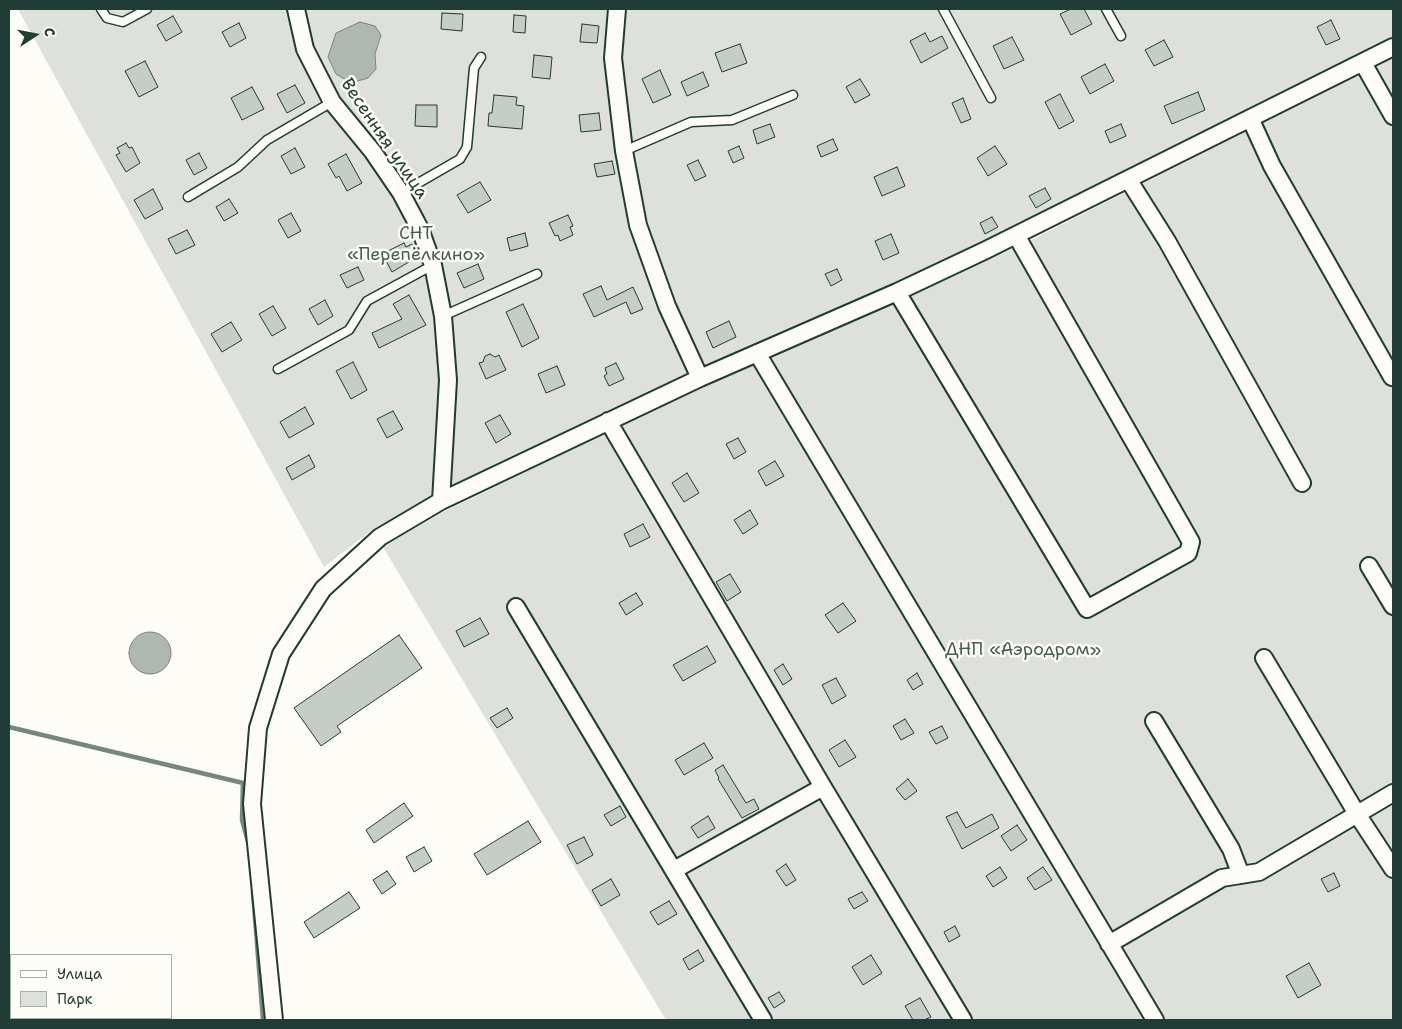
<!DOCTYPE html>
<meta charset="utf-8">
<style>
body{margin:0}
#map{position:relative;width:1402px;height:1029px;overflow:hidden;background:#fdfcf7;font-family:"Shantell Sans",sans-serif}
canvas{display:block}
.frame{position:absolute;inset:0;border:10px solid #1f3d34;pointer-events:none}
.legend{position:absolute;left:10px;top:954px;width:162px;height:65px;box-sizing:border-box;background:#fdfcf7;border:1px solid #a4b0a9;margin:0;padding:6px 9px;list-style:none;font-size:15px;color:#1f3d34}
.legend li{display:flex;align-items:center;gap:10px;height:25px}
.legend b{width:25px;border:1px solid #a4b0a9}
.north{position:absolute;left:10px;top:10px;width:50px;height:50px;-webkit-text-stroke:4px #fdfcf7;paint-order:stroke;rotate:79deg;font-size:14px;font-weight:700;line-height:20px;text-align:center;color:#1f3d34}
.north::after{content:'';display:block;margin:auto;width:18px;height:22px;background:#1f3d34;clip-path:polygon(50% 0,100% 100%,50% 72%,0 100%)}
</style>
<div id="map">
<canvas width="1402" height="1029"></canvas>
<div class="frame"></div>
<ul class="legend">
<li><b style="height:6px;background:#fdfcf7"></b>Улица</li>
<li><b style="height:14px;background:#dde0db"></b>Парк</li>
</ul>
<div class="north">С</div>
</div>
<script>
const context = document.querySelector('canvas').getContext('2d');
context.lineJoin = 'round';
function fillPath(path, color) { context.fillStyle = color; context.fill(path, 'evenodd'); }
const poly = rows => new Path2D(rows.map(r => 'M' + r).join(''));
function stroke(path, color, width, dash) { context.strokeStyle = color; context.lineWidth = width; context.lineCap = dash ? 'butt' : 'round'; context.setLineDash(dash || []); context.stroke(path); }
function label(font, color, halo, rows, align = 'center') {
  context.font = font + ' "Shantell Sans",sans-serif'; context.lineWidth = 5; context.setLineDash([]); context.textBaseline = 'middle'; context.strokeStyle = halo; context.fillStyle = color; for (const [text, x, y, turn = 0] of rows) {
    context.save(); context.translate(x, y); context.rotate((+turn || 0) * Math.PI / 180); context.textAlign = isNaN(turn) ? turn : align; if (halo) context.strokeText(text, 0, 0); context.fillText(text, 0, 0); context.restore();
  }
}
const green = poly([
 [18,9,1393,9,1393,39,1019,227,905,279,711,364,431,497,371,531,324,567],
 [1393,57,1393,1020,666,1020,383,547,445,511,594,439,749,366,912,296,1031,240]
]);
const water = poly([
 [360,22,375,26,381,35,375,54,376,69,368,78,351,83,336,74,328,57,336,33,360,22],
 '129 653a21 21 0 1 1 42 0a21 21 0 1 1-42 0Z'
]);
const stream = poly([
 [9,727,243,783,242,820,248,842],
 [253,892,263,1020]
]);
const building = poly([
 [1071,9,1084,9,1092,24,1071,35,1060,14,1071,9],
 [442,13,463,14,462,31,441,29,442,13],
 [514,15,526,16,525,33,513,32,514,15],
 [173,16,182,32,166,41,157,25,173,16],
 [1331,20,1340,39,1326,45,1317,27,1331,20],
 [239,23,246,38,230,47,222,32,239,23],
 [582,24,599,26,597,43,580,42,582,24],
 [925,33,930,42,942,36,948,48,921,63,910,41,925,33],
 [1012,37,1024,60,1004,69,993,46,1012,37],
 [1164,40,1173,57,1154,66,1145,50,1164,40],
 [740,44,747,63,722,72,715,53,740,44],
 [534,55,552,57,550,79,532,77,534,55],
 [145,61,158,87,139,97,125,71,145,61],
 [1105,64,1114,81,1090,94,1081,77,1105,64],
 [660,70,671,95,653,103,642,79,660,70],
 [703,72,709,86,687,96,681,82,703,72],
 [860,79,870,95,855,103,846,87,860,79],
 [295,85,305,103,287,113,277,94,295,85],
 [252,87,264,109,242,120,231,98,252,87],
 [1198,92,1205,110,1172,124,1164,106,1198,92],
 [1060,94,1074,121,1059,129,1045,102,1060,94],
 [494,95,517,97,516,105,524,106,522,129,488,126,489,113,492,113,494,95],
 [963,98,971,119,961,123,952,103,963,98],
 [416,105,437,105,437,127,415,126,416,105],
 [599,113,601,130,581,132,579,115,599,113],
 [770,124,775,137,757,144,753,130,770,124],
 [1121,124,1126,136,1110,143,1105,131,1121,124],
 [833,139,838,150,821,157,817,146,833,139],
 [126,143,129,148,132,147,140,163,126,172,116,155,120,153,117,148,126,143],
 [739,146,744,158,733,163,728,151,739,146],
 [995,146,1007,164,988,176,977,158,995,146],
 [295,148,305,167,291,174,281,156,295,148],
 [199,153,207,168,194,175,186,160,199,153],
 [346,154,362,183,347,191,339,176,336,178,328,164,346,154],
 [698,160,706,176,695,181,687,165,698,160],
 [612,161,615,174,597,177,594,164,612,161],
 [897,167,905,186,882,196,874,177,897,167],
 [480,182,491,200,468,213,457,195,480,182],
 [1045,188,1051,199,1036,208,1029,196,1045,188],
 [153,189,163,209,145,219,134,200,153,189],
 [229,199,238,213,224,221,216,207,229,199],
 [291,213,301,231,288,238,278,220,291,213],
 [568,215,573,226,570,227,573,235,560,241,558,235,555,236,549,223,568,215],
 [992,217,998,227,985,234,980,223,992,217],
 [187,230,195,245,176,254,168,239,187,230],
 [525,233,528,246,510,251,507,238,525,233],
 [891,234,899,253,883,260,875,241,891,234],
 [404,243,406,247,412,244,419,256,392,272,385,259,391,256,388,251,404,243],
 [478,264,484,279,464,288,457,273,478,264],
 [358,267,364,280,347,288,340,275,358,267],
 [837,269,842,280,831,286,825,274,837,269],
 [601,286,607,300,633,287,643,309,631,314,626,302,594,317,583,294,601,286],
 [409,295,426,325,379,348,372,333,402,319,393,304,409,295],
 [325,300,333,316,318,325,309,309,325,300],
 [523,304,539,338,522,347,506,312,523,304],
 [273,306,286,328,272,336,259,314,273,306],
 [729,321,736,337,713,348,706,332,729,321],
 [231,322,242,340,222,352,211,334,231,322],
 [490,354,495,357,499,355,506,370,486,379,479,363,483,362,485,356,490,354],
 [353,362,367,390,351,399,336,371,353,362],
 [616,363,624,379,609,386,604,376,607,374,605,368,616,363],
 [557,366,565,385,546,393,538,374,557,366],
 [305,407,314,424,289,438,280,422,305,407],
 [393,411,403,429,387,438,377,419,393,411],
 [500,415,511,434,496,443,485,423,500,415],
 [738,438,746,452,734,459,726,444,738,438],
 [309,455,315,467,292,480,286,468,309,455],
 [775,461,784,476,766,486,758,471,775,461],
 [687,473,699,493,684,502,672,483,687,473],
 [750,510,758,524,743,534,734,520,750,510],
 [643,524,650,537,630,547,624,534,643,524],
 [730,574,741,592,727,601,716,582,730,574],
 [636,593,643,604,626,615,619,603,636,593],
 [843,603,856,621,838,633,825,615,843,603],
 [480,618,489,634,464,647,456,631,480,618],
 [399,635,422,668,337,726,341,732,321,746,294,708,399,635],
 [707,646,716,662,683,681,673,665,707,646],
 [783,664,792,679,783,685,774,670,783,664],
 [917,673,923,684,913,690,907,680,917,673],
 [836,678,846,696,832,704,822,685,836,678],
 [507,708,513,718,497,728,490,718,507,708],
 [905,719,914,733,901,740,893,726,905,719],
 [942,726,948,738,936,744,929,732,942,726],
 [845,740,856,757,839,767,829,750,845,740],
 [704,743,713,758,684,775,675,760,704,743],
 [723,765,746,803,754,799,759,809,742,818,718,779,719,778,715,770,723,765],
 [908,779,917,791,905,800,896,789,908,779],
 [404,803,413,816,374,843,366,830,404,803],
 [620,806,626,817,611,826,604,815,620,806],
 [957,812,966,828,992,814,999,828,962,849,946,817,957,812],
 [708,816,715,828,698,838,691,827,708,816],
 [528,821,541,842,487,875,474,854,528,821],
 [1017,825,1027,840,1011,851,1001,836,1017,825],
 [584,837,593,855,577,864,567,845,584,837],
 [424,847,432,861,414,872,406,857,424,847],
 [786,864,796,880,786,886,776,871,786,864],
 [1000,867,1007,878,993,887,986,876,1000,867],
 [1043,867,1052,880,1035,890,1027,878,1043,867],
 [387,871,396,884,382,894,373,880,387,871],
 [1334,873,1340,886,1328,892,1321,879,1334,873],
 [611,879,620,895,601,906,592,890,611,879],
 [349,892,360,908,314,938,304,922,349,892],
 [862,892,868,901,854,909,848,899,862,892],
 [669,901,677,914,658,925,650,912,669,901],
 [955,926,960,936,949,942,944,932,955,926],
 [698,950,704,961,689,970,683,959,698,950],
 [871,955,882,973,863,985,852,967,871,955],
 [1309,963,1321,985,1298,998,1286,976,1309,963],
 [779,992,785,1001,774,1008,768,998,779,992],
 [920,998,931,1017,924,1020,913,1020,905,1006,920,998]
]);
const lane = poly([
 [101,9,107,18,123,22,147,9],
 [943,9,991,98],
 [1106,9,1121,36],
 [624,151,691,122,732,120,793,95],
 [401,193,460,159,467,147,474,68,481,57],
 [188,197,238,167,267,140,332,102],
 [443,316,537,274],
 [278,369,349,330,367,301,433,265]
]);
const street = poly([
 [296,9,305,49,332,102,373,152,401,193,420,229,433,265,443,316,448,380,441,501],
 [617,9,613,58,624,151,638,225,667,306,700,378],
 [1363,63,1393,116],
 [1250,118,1272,166,1392,377],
 [1128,179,1167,241,1302,483],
 [897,292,1087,609,1188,553,1191,542,1016,235],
 [757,353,1155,1020],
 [608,421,823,787,963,1020],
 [1369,566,1393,606],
 [516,607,763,1020],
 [1264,658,1357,814,1393,869],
 [1154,721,1231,849,1241,875],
 [674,870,823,787],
 [1109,944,1222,878,1259,872,1393,793],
 [274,1020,252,804,258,728,281,654,323,589,380,537,441,501,700,378,897,292,986,250,1393,47]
]);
const streetNames = [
 ["Весенняя улица",384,139,56]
];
const parkNames = [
 ["СНТ",416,234],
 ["«Перепёлкино»",416,255],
 ["ДНП «Аэродром»",1023,650]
];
fillPath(green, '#dde0db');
fillPath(water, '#aeb8b1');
stroke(water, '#75877f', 1);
stroke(stream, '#75877f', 4.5);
fillPath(building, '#c6cdc7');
stroke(building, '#1f3d34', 1);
stroke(lane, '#1f3d34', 11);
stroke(street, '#1f3d34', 20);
stroke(lane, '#fdfcf7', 8);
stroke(street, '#fdfcf7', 16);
label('18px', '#1f3d34', '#fdfcf7', streetNames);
label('18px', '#455e55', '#fdfcf7', parkNames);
</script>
